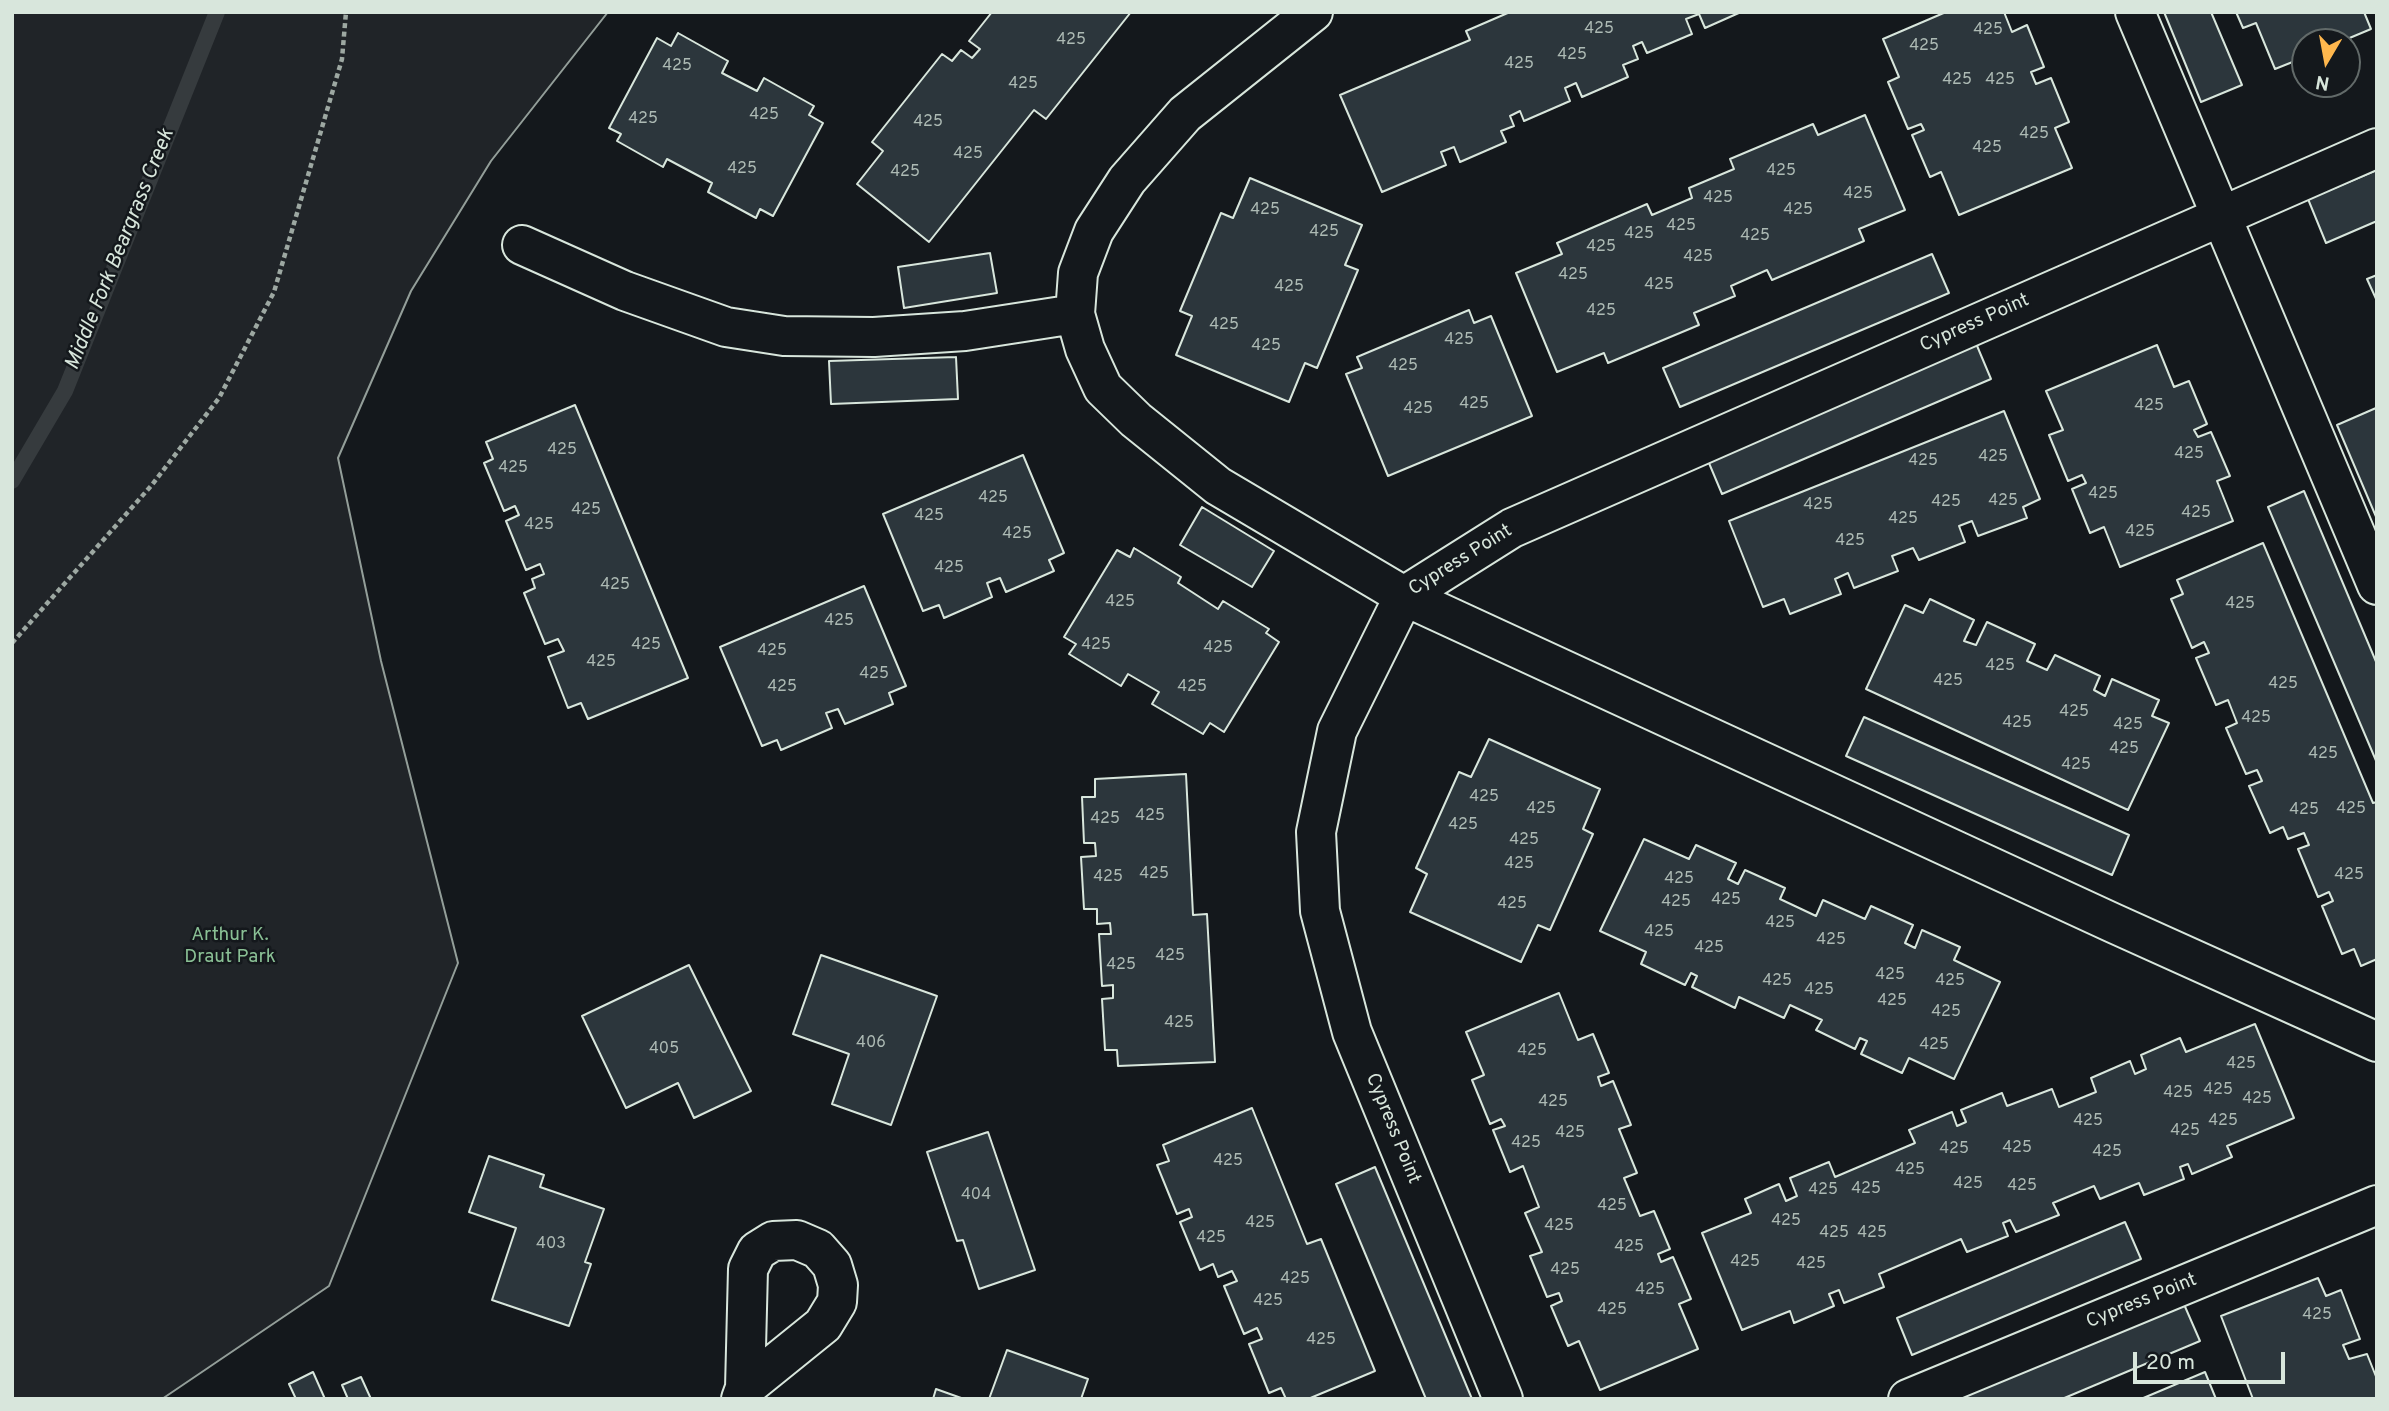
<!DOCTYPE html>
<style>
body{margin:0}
#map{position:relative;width:2389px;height:1411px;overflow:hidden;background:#14181c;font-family:Overpass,sans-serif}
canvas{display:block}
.frame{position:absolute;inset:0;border:14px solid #d8e6dc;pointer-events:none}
.north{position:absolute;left:2291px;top:28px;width:70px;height:70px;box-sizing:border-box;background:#14181c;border:2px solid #626a69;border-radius:50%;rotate:190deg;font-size:19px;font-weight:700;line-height:28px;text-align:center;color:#d8e6dc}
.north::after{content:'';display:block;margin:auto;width:24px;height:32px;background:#ffb74d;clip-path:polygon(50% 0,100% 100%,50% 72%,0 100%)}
.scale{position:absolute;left:2133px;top:1352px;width:152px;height:32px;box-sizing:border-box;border:4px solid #d8e6dc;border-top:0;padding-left:9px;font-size:21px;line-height:24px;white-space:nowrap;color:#d8e6dc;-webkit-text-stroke:5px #14181c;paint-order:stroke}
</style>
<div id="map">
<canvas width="2389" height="1411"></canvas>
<div class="frame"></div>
<div class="north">N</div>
<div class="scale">20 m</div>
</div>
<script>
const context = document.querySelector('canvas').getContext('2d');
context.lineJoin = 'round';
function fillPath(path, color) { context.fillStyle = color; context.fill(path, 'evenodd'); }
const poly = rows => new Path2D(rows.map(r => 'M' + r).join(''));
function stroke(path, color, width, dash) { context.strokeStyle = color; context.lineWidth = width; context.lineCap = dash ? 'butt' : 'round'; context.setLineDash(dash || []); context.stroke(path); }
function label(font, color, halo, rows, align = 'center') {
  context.font = font + ' Overpass,sans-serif'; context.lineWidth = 5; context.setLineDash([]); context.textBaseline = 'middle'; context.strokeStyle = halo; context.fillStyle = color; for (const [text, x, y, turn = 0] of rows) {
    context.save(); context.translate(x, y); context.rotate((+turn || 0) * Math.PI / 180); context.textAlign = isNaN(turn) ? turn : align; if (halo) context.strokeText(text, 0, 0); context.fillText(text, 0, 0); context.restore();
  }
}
const green = poly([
 [12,12,608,12,491,161,411,291,338,458,381,661,458,963,329,1286,162,1399,12,1399,12,12]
]);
const stream = poly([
 [12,481,65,391,217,12]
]);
const building = poly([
 [992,12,1131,12,1046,119,1034,110,929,242,857,184,883,151,872,142,942,54,952,61,961,50,972,58,980,49,969,41,992,12],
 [1510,12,1741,12,1705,28,1699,14,1686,19,1692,34,1647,53,1642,42,1633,46,1638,59,1623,65,1628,77,1582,97,1576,83,1565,88,1570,101,1524,121,1520,111,1510,116,1514,126,1501,131,1506,142,1460,162,1454,147,1441,152,1446,165,1382,192,1340,95,1470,40,1466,31,1510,12],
 [1946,12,2004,12,2012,32,2027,25,2044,67,2031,72,2036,84,2051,78,2069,122,2055,128,2072,168,1959,215,1941,172,1930,177,1912,135,1924,130,1921,124,1908,129,1888,82,1899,77,1883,39,1946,12],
 [2164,12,2211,12,2242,85,2201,102,2164,12],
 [2236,12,2364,12,2371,29,2340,42,2305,42,2305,57,2275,69,2256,23,2243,28,2236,12],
 [678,33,728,61,722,73,757,91,764,78,814,106,809,115,823,123,773,216,760,209,756,218,708,192,712,183,667,159,663,167,617,141,621,134,609,128,657,38,671,46,678,33],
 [1865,115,1905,210,1859,229,1864,241,1772,280,1767,270,1731,286,1735,296,1694,313,1699,325,1608,363,1604,353,1557,372,1516,273,1562,254,1557,243,1647,204,1652,215,1692,198,1689,188,1734,169,1730,159,1813,124,1818,135,1865,115],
 [2377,170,2377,221,2326,243,2308,199,2377,170],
 [1250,178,1362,225,1345,265,1358,270,1317,368,1305,363,1289,402,1176,355,1192,316,1180,311,1221,213,1233,218,1250,178],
 [990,253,997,293,904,308,898,267,990,253],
 [1932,254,1949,293,1680,407,1663,368,1932,254],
 [2377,275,2377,301,2367,279,2377,275],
 [1469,310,1474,323,1491,316,1532,416,1388,476,1346,374,1362,368,1357,357,1469,310],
 [1975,341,1991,379,1722,494,1706,456,1975,341],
 [2157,345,2174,387,2189,381,2207,424,2194,430,2198,437,2211,432,2230,476,2217,481,2233,521,2120,567,2104,527,2090,533,2072,489,2086,483,2082,475,2068,481,2049,435,2063,430,2046,391,2157,345],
 [956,357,958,399,831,404,829,361,956,357],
 [575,405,688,678,588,719,581,703,568,708,548,657,564,651,558,639,545,644,524,593,535,588,532,579,544,574,540,564,526,570,506,521,519,515,515,506,504,511,484,463,493,459,486,442,575,405],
 [2376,408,2377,409,2377,519,2337,425,2376,408],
 [2004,411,2040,499,2023,507,2027,518,1978,536,1972,521,1959,526,1965,542,1919,560,1913,548,1892,556,1898,571,1854,588,1848,573,1835,579,1841,594,1790,614,1784,599,1763,607,1729,521,2004,411],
 [1023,455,1064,553,1049,560,1054,571,1006,592,1000,578,987,583,992,597,944,618,939,605,923,611,883,514,1023,455],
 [2304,491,2377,664,2377,763,2268,507,2304,491],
 [1202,507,1274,551,1252,587,1180,545,1202,507],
 [2263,543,2373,803,2377,802,2377,959,2361,966,2354,949,2342,954,2322,906,2333,901,2329,892,2318,897,2298,849,2309,845,2304,833,2288,839,2283,827,2270,833,2249,786,2262,781,2257,770,2246,774,2226,728,2237,723,2228,700,2216,705,2196,658,2209,653,2204,642,2192,648,2171,599,2183,594,2177,580,2263,543],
 [1134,548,1181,577,1178,583,1218,609,1223,601,1269,629,1266,633,1279,642,1224,732,1210,723,1203,734,1152,704,1159,692,1128,674,1121,686,1069,654,1076,644,1064,637,1117,550,1130,557,1134,548],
 [864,586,906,686,889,693,893,704,845,724,838,709,826,713,832,728,781,750,777,740,762,746,720,647,864,586],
 [1930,599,1974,620,1964,641,1976,645,1987,622,2035,644,2027,661,2047,670,2055,655,2100,676,2094,690,2105,696,2112,679,2159,700,2152,716,2169,723,2128,810,1866,689,1905,605,1923,613,1930,599],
 [1864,717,2129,835,2112,875,1846,756,1864,717],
 [1489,739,1600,789,1583,829,1593,834,1550,930,1538,925,1521,962,1410,912,1427,874,1416,868,1459,772,1471,777,1489,739],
 [1186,774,1193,915,1207,914,1215,1062,1118,1066,1117,1050,1105,1050,1102,999,1113,998,1113,985,1102,986,1099,934,1111,934,1110,923,1097,924,1097,909,1084,909,1081,857,1096,856,1095,843,1084,843,1082,797,1095,797,1095,779,1186,774],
 [1644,839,1689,859,1696,845,1736,863,1728,879,1738,884,1745,870,1785,888,1780,899,1816,916,1823,900,1865,919,1871,906,1913,925,1905,943,1915,948,1922,930,1960,947,1954,960,2000,982,1954,1079,1909,1058,1902,1073,1861,1054,1867,1041,1860,1038,1855,1049,1816,1030,1822,1020,1790,1005,1784,1018,1739,997,1735,1008,1692,987,1697,976,1691,973,1685,985,1641,964,1646,952,1600,931,1644,839],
 [821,955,937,996,891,1125,832,1104,849,1054,793,1034,821,955],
 [689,965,751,1091,694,1118,678,1083,626,1108,582,1016,689,965],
 [1559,993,1578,1040,1593,1034,1609,1073,1598,1077,1601,1086,1613,1081,1631,1125,1619,1129,1637,1173,1624,1178,1640,1216,1654,1211,1670,1249,1658,1254,1661,1262,1673,1257,1691,1299,1679,1304,1698,1349,1600,1390,1579,1341,1568,1346,1551,1306,1562,1301,1559,1293,1547,1297,1530,1256,1542,1252,1525,1213,1539,1207,1523,1166,1510,1172,1493,1130,1505,1126,1501,1119,1490,1124,1472,1080,1484,1075,1466,1032,1559,993],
 [2255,1024,2294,1118,2227,1146,2232,1157,2192,1174,2188,1164,2180,1167,2184,1179,2144,1195,2139,1183,2100,1199,2094,1186,2053,1203,2059,1215,2016,1232,2010,1220,2003,1223,2008,1236,1967,1252,1961,1239,1879,1274,1884,1287,1844,1303,1839,1290,1829,1294,1834,1306,1794,1323,1790,1311,1742,1330,1702,1233,1751,1213,1745,1199,1779,1184,1786,1201,1797,1196,1790,1178,1829,1162,1835,1177,1915,1143,1909,1130,1952,1112,1957,1126,1966,1122,1961,1110,2002,1093,2007,1106,2052,1089,2059,1107,2096,1092,2091,1078,2130,1061,2135,1074,2146,1069,2141,1055,2180,1038,2186,1052,2255,1024],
 [1252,1108,1307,1244,1321,1239,1375,1371,1308,1399,1286,1399,1281,1388,1269,1393,1249,1344,1262,1339,1257,1328,1244,1334,1224,1286,1237,1281,1232,1271,1218,1277,1213,1264,1200,1270,1180,1222,1192,1217,1189,1209,1177,1214,1157,1165,1169,1161,1163,1145,1252,1108],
 [988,1132,1035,1270,979,1289,963,1240,957,1241,927,1152,988,1132],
 [489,1156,544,1175,540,1187,604,1209,585,1262,591,1264,569,1326,492,1300,516,1228,469,1212,489,1156],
 [1375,1167,1472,1399,1426,1399,1336,1184,1375,1167],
 [2125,1222,2141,1259,1912,1355,1897,1318,2125,1222],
 [2318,1278,2326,1296,2341,1290,2360,1339,2343,1345,2349,1359,2367,1354,2377,1379,2377,1399,2253,1399,2221,1316,2318,1278],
 [2183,1302,2200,1341,2062,1399,1951,1399,2183,1302],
 [1007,1350,1088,1379,1081,1399,989,1399,1007,1350],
 [313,1372,325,1399,296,1399,289,1384,313,1372],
 [2205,1372,2216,1399,2141,1399,2205,1372],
 [361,1377,371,1399,348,1399,342,1385,361,1377],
 [936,1389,964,1399,933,1399,936,1389]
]);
const path = poly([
 [12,643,151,486,219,398,274,292,342,59,346,12]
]);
const minor = poly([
 [1313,12,1185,114,1127,180,1094,231,1078,273,1075,314,1085,349,1103,388,1136,420,1218,486,1404,596,2113,923,2377,1042],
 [2135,12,2377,585],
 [522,245,625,291,726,327,784,336,874,337,965,331,1075,314],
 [741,1399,745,1388,748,1269,757,1251,773,1241,797,1240,818,1249,832,1265,838,1285,837,1302,823,1325,745,1388],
 [1503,1399,1352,1032,1320,911,1316,832,1337,731,1404,596,1512,528,2377,148],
 [1908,1399,2377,1205]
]);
const numberNames = [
 ["425",1599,30],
 ["425",1988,31],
 ["425",1071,41],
 ["425",1924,47],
 ["425",1572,56],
 ["425",1519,65],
 ["425",677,67],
 ["425",1957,81],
 ["425",2000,81],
 ["425",1023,85],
 ["425",764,116],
 ["425",643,120],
 ["425",928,123],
 ["425",2034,135],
 ["425",1987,149],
 ["425",968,155],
 ["425",742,170],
 ["425",1781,172],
 ["425",905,173],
 ["425",1858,195],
 ["425",1718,199],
 ["425",1265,211],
 ["425",1798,211],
 ["425",1681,227],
 ["425",1324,233],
 ["425",1639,235],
 ["425",1755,237],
 ["425",1601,248],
 ["425",1698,258],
 ["425",1573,276],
 ["425",1659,286],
 ["425",1289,288],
 ["425",1601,312],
 ["425",1224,326],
 ["425",1459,341],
 ["425",1266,347],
 ["425",1403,367],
 ["425",1474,405],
 ["425",2149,407],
 ["425",1418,410],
 ["425",562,451],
 ["425",2189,455],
 ["425",1993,458],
 ["425",1923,462],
 ["425",513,469],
 ["425",2103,495],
 ["425",993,499],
 ["425",2003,502],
 ["425",1946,503],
 ["425",1818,506],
 ["425",586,511],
 ["425",2196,514],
 ["425",929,517],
 ["425",1903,520],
 ["425",539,526],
 ["425",2140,533],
 ["425",1017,535],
 ["425",1850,542],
 ["425",949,569],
 ["425",615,586],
 ["425",1120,603],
 ["425",2240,605],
 ["425",839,622],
 ["425",646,646],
 ["425",1096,646],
 ["425",1218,649],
 ["425",772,652],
 ["425",601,663],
 ["425",2000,667],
 ["425",874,675],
 ["425",1948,682],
 ["425",2283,685],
 ["425",782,688],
 ["425",1192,688],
 ["425",2074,713],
 ["425",2256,719],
 ["425",2017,724],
 ["425",2128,726],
 ["425",2124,750],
 ["425",2323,755],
 ["425",2076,766],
 ["425",1484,798],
 ["425",1541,810],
 ["425",2351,810],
 ["425",2304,811],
 ["425",1150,817],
 ["425",1105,820],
 ["425",1463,826],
 ["425",1524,841],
 ["425",1519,865],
 ["425",1154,875],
 ["425",2349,876],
 ["425",1108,878],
 ["425",1679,880],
 ["425",1726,901],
 ["425",1676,903],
 ["425",1512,905],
 ["425",1780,924],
 ["425",1659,933],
 ["425",1831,941],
 ["425",1709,949],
 ["425",1170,957],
 ["425",1121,966],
 ["425",1890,976],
 ["425",1777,982],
 ["425",1950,982],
 ["425",1819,991],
 ["425",1892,1002],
 ["425",1946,1013],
 ["425",1179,1024],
 ["406",871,1044],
 ["425",1934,1046],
 ["405",664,1050],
 ["425",1532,1052],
 ["425",2241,1065],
 ["425",2218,1091],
 ["425",2178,1094],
 ["425",2257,1100],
 ["425",1553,1103],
 ["425",2088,1122],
 ["425",2223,1122],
 ["425",2185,1132],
 ["425",1570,1134],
 ["425",1526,1144],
 ["425",2017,1149],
 ["425",1954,1150],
 ["425",2107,1153],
 ["425",1228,1162],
 ["425",1910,1171],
 ["425",1968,1185],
 ["425",2022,1187],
 ["425",1866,1190],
 ["425",1823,1191],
 ["404",976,1196],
 ["425",1612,1207],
 ["425",1786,1222],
 ["425",1260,1224],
 ["425",1559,1227],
 ["425",1834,1234],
 ["425",1872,1234],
 ["425",1211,1239],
 ["403",551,1245],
 ["425",1629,1248],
 ["425",1745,1263],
 ["425",1811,1265],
 ["425",1565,1271],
 ["425",1295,1280],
 ["425",1650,1291],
 ["425",1268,1302],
 ["425",1612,1311],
 ["425",2317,1316],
 ["425",1321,1341]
];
const streetNames = [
 ["Cypress Point",1975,324,-24],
 ["Cypress Point",1461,561,-32],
 ["Cypress Point",1392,1129,68],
 ["Cypress Point",2142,1302,-22]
];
const parkNames = [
 ["Arthur K.",230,936],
 ["Draut Park",230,958]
];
const waterNames = [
 ["Middle Fork Beargrass Creek",121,250,-68]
];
fillPath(green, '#202428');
stroke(green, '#939e99', 2);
stroke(stream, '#363b3e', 16);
fillPath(building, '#2c363c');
stroke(building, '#d8e6dc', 2);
stroke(minor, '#d8e6dc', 42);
stroke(path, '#9da8a2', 4.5, [5, 3.5]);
stroke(minor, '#14181c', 38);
label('16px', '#adbab4', null, numberNames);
label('19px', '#d8e6dc', '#14181c', streetNames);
label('19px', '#8ac095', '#14181c', parkNames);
label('italic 21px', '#d8e6dc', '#14181c', waterNames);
</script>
